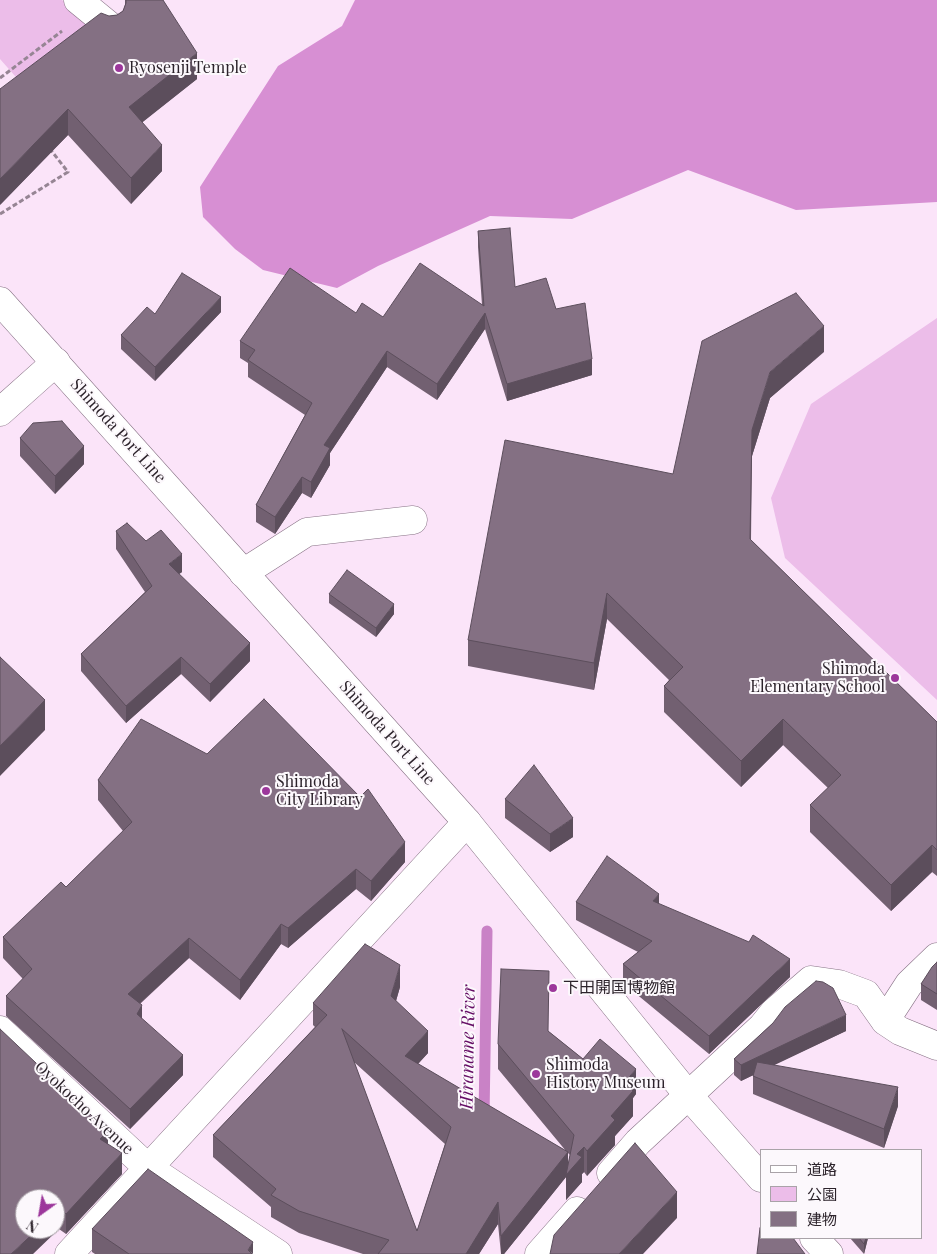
<!DOCTYPE html>
<meta charset="utf-8">
<style>
body{margin:0}
#map{position:relative;width:937px;height:1254px;overflow:hidden;background:#fbe4f9;font-family:"Playfair Display","Noto Sans JP",serif}
canvas{display:block}
.legend{position:absolute;left:760px;top:1149px;width:162px;height:90px;box-sizing:border-box;background:#fcf8fc;border:1px solid #a9a3a8;margin:0;padding:6px 9px;list-style:none;font-size:15px;color:#2c232b}
.legend li{display:flex;align-items:center;gap:10px;height:25px}
.legend b{width:25px;border:1px solid #a9a3a8}
.north{position:absolute;left:15px;top:1189px;width:50px;height:50px;box-sizing:border-box;background:#fcf8fc;border:1px solid #a9a3a8;border-radius:50%;rotate:212deg;font-size:14px;font-weight:700;line-height:20px;text-align:center;color:#2c232b}
.north::after{content:'';display:block;margin:auto;width:18px;height:22px;background:#9c379b;clip-path:polygon(50% 0,100% 100%,50% 72%,0 100%)}
</style>
<div id="map">
<canvas width="937" height="1254"></canvas>
<ul class="legend">
<li><b style="height:6px;background:#fff"></b>道路</li>
<li><b style="height:14px;background:#ecbde9"></b>公園</li>
<li><b style="height:14px;background:#847083"></b>建物</li>
</ul>
<div class="north">N</div>
</div>
<script>
const context = document.querySelector('canvas').getContext('2d');
context.lineJoin = 'round';
function fillPath(path, color) { context.fillStyle = color; context.fill(path, 'evenodd'); }
const poly = rows => new Path2D(rows.map(r => 'M' + r).join(''));
function stroke(path, color, width, dash) { context.strokeStyle = color; context.lineWidth = width; context.lineCap = dash ? 'butt' : 'round'; context.setLineDash(dash || []); context.stroke(path); }
function label(font, color, halo, rows, align = 'center') {
  context.font = font + ' "Playfair Display","Noto Sans JP",serif'; context.lineWidth = 4; context.setLineDash([]); context.textBaseline = 'middle'; context.strokeStyle = halo; context.fillStyle = color; for (const [text, x, y, turn = 0] of rows) {
    context.save(); context.translate(x, y); context.rotate((+turn || 0) * Math.PI / 180); context.textAlign = isNaN(turn) ? turn : align; if (halo) context.strokeText(text, 0, 0); context.fillText(text, 0, 0); context.restore();
  }
}
const green = poly([
 [0,0,62,0,105,36,30,93,0,59],
 [937,318,937,700,785,558,771,498,811,404]
]);
const forest = poly([
 [355,0,937,0,937,202,796,210,688,170,572,219,490,216,378,266,337,288,263,270,235,249,203,217,200,187,278,66,342,26]
]);
const stream = poly([
 [484,1117,487,931]
]);
const path = poly([
 [0,78,62,31],
 [0,214,68,172,50,149]
]);
const minor = poly([
 [78,0,111,27],
 [0,412,56,362],
 [243,573,307,532,413,520],
 [885,1021,909,984,937,957],
 [0,1030,147,1167,278,1254],
 [611,1173,638,1142,762,1027,774,1012,811,980,839,984,866,994,885,1021,900,1031,937,1046],
 [69,1254,467,822],
 [539,1254,577,1211]
]);
const major = poly([
 [0,301,467,822,688,1095,761,1178],
 [814,1238,829,1254]
]);
const wall = poly([
 [125,0,163,0,197,79,142,122,162,171,131,204,68,135,0,205,109,16,117,15,123,11,125,5],
 [478,231,515,287,556,309,592,375,507,401,485,329,437,400,387,367,330,453,330,465,311,498,302,493,275,534,256,522,256,505,305,415,248,377,248,363,240,358,240,341,356,313,383,317,482,305,478,247],
 [221,312,155,381,121,349,121,335,155,314],
 [824,352,770,398,752,456,751,540,937,722,937,876,932,872,891,911,810,832,810,805,828,788,783,745,741,787,664,712,664,686,669,680,607,619,594,690,468,666,468,640],
 [20,438,84,464,55,494,20,456],
 [116,531,146,541,182,572,179,574,250,661,210,702,181,674,126,723,81,671,81,654,145,592,116,549],
 [329,594,394,614,376,637,329,603],
 [98,780,405,862,371,901,356,889,288,948,281,944,240,1000,189,958,140,1004,142,1019,183,1075,130,1129,6,1016,6,996,23,979,3,958,3,937,66,887,123,831,98,800],
 [505,799,573,837,550,852,505,818],
 [576,902,659,904,790,977,709,1054,623,983,623,964,638,952,576,920],
 [937,962,937,1010,921,1000,921,984],
 [400,987,396,1001,428,1053,418,1064,566,1151,498,1069,498,1044,548,1031,583,1059,636,1094,633,1098,633,1116,615,1136,615,1145,587,1176,584,1172,582,1174,582,1182,566,1200,566,1177,504,1254,501,1254,498,1224,479,1254,363,1254,299,1233,271,1217,271,1207,213,1157,213,1135,315,1027,313,1025,313,1003],
 [354,1062,445,1144,417,1231],
 [568,1153,570,1155,568,1164],
 [773,1023,846,1031,773,1065,898,1106,884,1148,753,1094,753,1075,741,1081,734,1075,734,1059],
 [108,1144,122,1174,66,1234,59,1229,0,1254],
 [92,1229,253,1254,95,1254,92,1252],
 [850,1238,868,1238,864,1254]
]);
const shadedWall = poly([
 [197,53,197,79,129,133,129,107],
 [68,109,68,135,0,205,0,179],
 [162,145,162,171,131,204,131,178],
 [221,297,221,312,155,381,155,367],
 [485,313,485,329,437,400,437,384],
 [824,326,824,352,770,398,752,456,752,430,770,372],
 [387,351,387,367,330,453,330,465,311,498,311,482,324,445],
 [592,359,592,375,507,401,507,384],
 [84,446,84,464,55,494,55,476],
 [302,477,302,493,275,534,275,517],
 [182,554,182,572,169,581,169,564],
 [607,593,607,619,594,690,594,663],
 [394,604,394,614,376,637,376,628],
 [250,643,250,661,210,702,210,684],
 [181,657,181,674,126,723,126,706],
 [45,700,45,730,0,776,0,746],
 [783,719,783,745,741,787,741,761],
 [573,818,573,837,550,852,550,834],
 [405,842,405,862,371,901,371,881],
 [932,845,932,872,891,911,891,885],
 [356,869,356,889,288,948,288,928],
 [659,894,659,912,653,901],
 [281,924,281,944,240,1000,240,980],
 [189,938,189,958,128,1014,128,994],
 [790,959,790,977,709,1054,709,1036],
 [400,965,400,987,391,1018,391,996],
 [142,1005,142,1025,137,1014],
 [846,1015,846,1031,741,1081,741,1065],
 [428,1031,428,1053,405,1078,405,1056],
 [183,1055,183,1075,130,1129,130,1109],
 [636,1069,636,1094,633,1098,633,1116,615,1136,615,1145,587,1176,587,1151,611,1116,625,1082],
 [898,1087,898,1106,884,1148,884,1129],
 [108,1131,108,1152,100,1139],
 [584,1147,584,1172,582,1174,582,1182,566,1200,566,1177,504,1254,501,1254,501,1236,568,1152,568,1173,577,1154],
 [122,1153,122,1174,66,1234,66,1214],
 [677,1192,677,1218,643,1254,619,1254],
 [498,1202,498,1224,479,1254,466,1254],
 [59,1209,59,1229,33,1254,11,1254,38,1229,55,1229,55,1212],
 [866,1238,868,1238,864,1254,864,1244],
 [253,1242,253,1254,248,1250]
]);
const building = poly([
 [126,0,163,0,197,53,129,107,162,145,131,178,68,109,0,179,0,89,101,13,109,16,117,15,123,11,126,3,126,0],
 [510,228,515,287,546,278,556,309,585,303,592,359,507,384,485,313,437,384,387,351,324,445,330,448,311,482,302,477,275,517,256,505,312,403,248,360,255,350,240,341,290,268,356,313,362,303,383,317,420,263,484,306,478,231,510,228],
 [182,273,221,297,155,367,121,335,147,307,155,314,182,273],
 [796,293,824,326,770,372,752,430,750,539,937,722,937,850,932,845,891,885,810,805,841,775,783,719,741,761,664,686,683,667,607,593,594,663,468,640,505,440,673,474,702,341,796,293],
 [62,421,84,446,55,476,20,438,33,423,62,421],
 [127,523,146,541,161,530,182,554,169,564,250,643,210,684,181,657,126,706,81,654,152,586,116,531,127,523],
 [347,570,394,604,376,628,329,594,347,570],
 [0,657,45,700,0,746,0,657],
 [264,699,360,797,368,789,405,842,371,881,356,869,288,928,281,924,240,980,189,938,128,994,142,1005,137,1014,183,1055,130,1109,6,996,32,969,3,937,61,882,66,887,132,822,98,780,141,719,207,754,264,699],
 [534,765,573,818,550,834,505,799,534,765],
 [607,856,659,894,653,901,749,942,753,935,790,959,709,1036,623,964,652,941,576,902,607,856],
 [365,944,400,965,391,996,428,1031,405,1056,568,1152,501,1236,498,1202,466,1254,378,1254,389,1240,299,1211,271,1195,276,1189,213,1135,327,1015,313,1003,365,944],
 [342,1029,451,1127,417,1231,342,1029],
 [937,962,937,994,921,984,932,967,937,962],
 [501,969,549,971,548,1031,583,1059,600,1039,636,1069,625,1082,633,1091,611,1116,615,1120,587,1151,584,1147,577,1154,582,1157,566,1175,574,1135,498,1044,501,969],
 [816,981,823,982,833,988,846,1015,741,1065,734,1059,773,1023,785,1007,816,981],
 [0,1029,108,1131,100,1139,122,1153,66,1214,59,1209,55,1212,55,1199,25,1199,25,1229,38,1229,11,1254,0,1254,0,1029],
 [757,1062,898,1087,884,1129,753,1076,757,1062],
 [635,1143,677,1192,619,1254,550,1254,554,1235,635,1143],
 [148,1169,253,1242,248,1250,252,1254,129,1254,92,1229,148,1169],
 [760,1228,761,1228,761,1238,793,1238,805,1254,757,1254,760,1228],
 [859,1238,866,1238,864,1244,859,1238]
]);
const markers = [
 [119,68,5,"#9c379b"],
 [895,678,5,"#9c379b"],
 [266,791,5,"#9c379b"],
 [553,988,5,"#9c379b"],
 [536,1074,5,"#9c379b"]
];
const poiNames = [
 ["Ryosenji Temple",129,68],
 ["Shimoda",885,669,"right"],
 ["Elementary School",885,687,"right"],
 ["Shimoda",276,782],
 ["City Library",276,800],
 ["下田開国博物館",563,988],
 ["Shimoda",546,1065],
 ["History Museum",546,1083]
];
const streetNames = [
 ["Shimoda Port Line",118,431,48],
 ["Shimoda Port Line",387,733,48],
 ["Oyokocho Avenue",84,1108,43]
];
const waterNames = [
 ["Hiraname River",468,1047,-89]
];
fillPath(green, '#ecbde9');
fillPath(forest, '#d78fd3');
stroke(stream, '#c982c6', 11);
stroke(minor, '#877285', 29);
stroke(major, '#877285', 29);
stroke(path, '#968594', 3, [5, 2.5]);
stroke(minor, '#fff', 28);
stroke(major, '#fff', 28);
fillPath(wall, '#726071');
fillPath(shadedWall, '#5c4e5c');
fillPath(building, '#847083');
stroke(building, '#5c4e5c', 1);
for (const [x, y, r, color] of markers) { const dot = new Path2D(); dot.arc(x, y, r, 0, 2 * Math.PI); context.fillStyle = color; context.fill(dot); stroke(dot, '#fcf8fc', 2); }
label('16px', '#2c232b', '#fcf8fc', poiNames, 'left');
label('16px', '#2c232b', '#fcf8fc', streetNames);
label('italic 18px', '#650d65', '#fcf8fc', waterNames);
</script>
